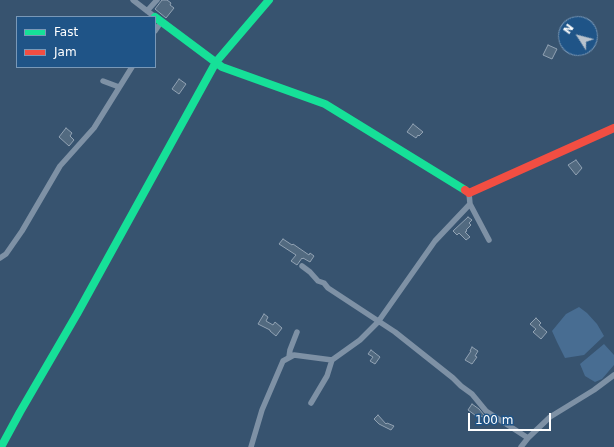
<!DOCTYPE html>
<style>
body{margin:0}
#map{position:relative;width:614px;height:447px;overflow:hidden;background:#37536f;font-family:"DejaVu Sans",sans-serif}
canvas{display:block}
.legend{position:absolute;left:16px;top:16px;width:140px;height:52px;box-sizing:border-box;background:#1f5487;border:1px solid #7998b7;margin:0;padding:5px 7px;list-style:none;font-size:12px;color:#fff}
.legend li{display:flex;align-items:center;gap:8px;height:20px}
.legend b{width:20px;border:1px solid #7998b7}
.north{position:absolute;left:558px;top:16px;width:40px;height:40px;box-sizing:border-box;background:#1f5487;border:1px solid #7998b7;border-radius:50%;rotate:306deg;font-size:11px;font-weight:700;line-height:16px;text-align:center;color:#fff}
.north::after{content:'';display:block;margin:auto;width:14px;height:18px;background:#b9c3cd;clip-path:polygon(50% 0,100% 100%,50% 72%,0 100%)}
.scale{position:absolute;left:468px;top:413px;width:83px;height:18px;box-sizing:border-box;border:2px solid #fff;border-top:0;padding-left:5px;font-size:12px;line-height:14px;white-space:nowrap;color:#fff;-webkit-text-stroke:3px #1f5487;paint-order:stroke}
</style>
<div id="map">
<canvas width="614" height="447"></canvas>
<ul class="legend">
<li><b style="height:5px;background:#16e098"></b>Fast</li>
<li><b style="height:5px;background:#f24e42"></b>Jam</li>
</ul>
<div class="north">N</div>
<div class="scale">100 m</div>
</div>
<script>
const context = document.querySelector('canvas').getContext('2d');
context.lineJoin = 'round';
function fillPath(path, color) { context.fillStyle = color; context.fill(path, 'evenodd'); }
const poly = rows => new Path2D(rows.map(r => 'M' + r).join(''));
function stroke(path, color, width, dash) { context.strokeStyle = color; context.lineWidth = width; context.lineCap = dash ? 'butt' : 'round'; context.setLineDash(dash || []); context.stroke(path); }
const water = poly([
 [579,307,587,313,597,324,604,336,584,355,565,358,557,342,552,331,566,314],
 [604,344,614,355,614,365,602,379,595,382,585,376,580,364]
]);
const building = poly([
 [162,0,167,0,171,3,170,5,174,8,166,18,155,9,162,0],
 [548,45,557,49,552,59,543,55,548,45],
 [179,79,186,84,179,94,172,89,179,79],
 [413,124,423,132,419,136,418,135,416,138,407,132,413,124],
 [66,128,72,133,70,136,74,140,69,146,59,137,66,128],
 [576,160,582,168,576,175,568,165,576,160],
 [468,217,472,220,469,223,471,225,466,230,467,231,465,232,470,237,466,240,459,233,457,235,453,231,468,217],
 [283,239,292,245,293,244,309,255,310,253,314,256,310,262,303,258,303,259,302,258,297,265,291,261,296,255,279,244,283,239],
 [264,314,268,317,266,321,273,325,275,322,282,328,276,336,270,331,270,330,258,324,264,314],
 [536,318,541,323,539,325,547,332,541,339,533,332,536,329,530,324,536,318],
 [472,347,478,351,475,356,477,357,472,364,465,360,471,351,470,351,472,347],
 [371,350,380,357,375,364,370,361,373,357,368,354,371,350],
 [472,404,479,409,484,415,483,417,481,416,479,418,468,410,472,404],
 [378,415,386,424,387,423,394,426,391,430,379,424,374,419,378,415]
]);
const street = poly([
 [133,0,155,17],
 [147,11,157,0],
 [155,31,161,22],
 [103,81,119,87],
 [469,193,470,204,489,240],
 [0,258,6,254,22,231,60,166,94,128,132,67],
 [302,266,310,272,318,281,324,283,328,288,395,332,453,378,461,386,472,394,486,411,528,438],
 [289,357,290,350,297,332],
 [311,403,327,376,332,360,360,340,378,322,435,241,470,204],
 [251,447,262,410,283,361,294,355,332,360],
 [521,447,528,438,550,417,594,390,614,375]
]);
const fast = poly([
 [155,17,222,67,325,104,465,190],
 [1,447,20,412,77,314,216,62,269,0]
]);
const jam = poly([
 [465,190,469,193,614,128]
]);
fillPath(water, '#486d92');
fillPath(building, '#526a80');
stroke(building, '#91a2b3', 1);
stroke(street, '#7e91a5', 5.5);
stroke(fast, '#16e098', 8);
stroke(jam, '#f24e42', 8);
</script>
